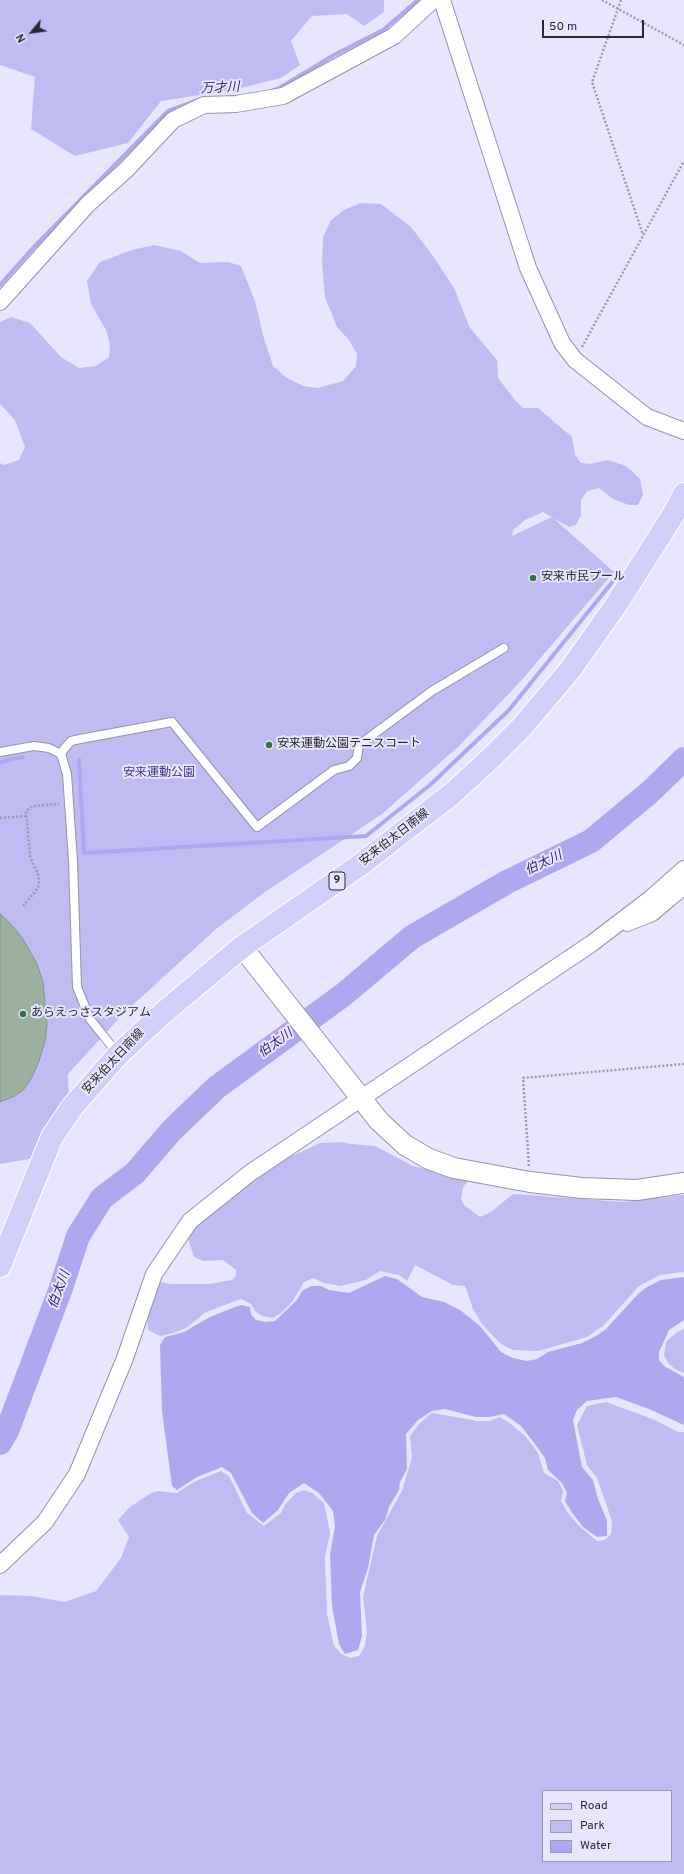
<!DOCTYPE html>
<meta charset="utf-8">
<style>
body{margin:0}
#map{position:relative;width:684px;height:1874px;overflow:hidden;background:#e7e6fe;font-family:Overpass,sans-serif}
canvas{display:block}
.legend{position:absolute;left:542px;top:1790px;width:130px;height:72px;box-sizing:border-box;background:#e7e6fe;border:1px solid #9b9aac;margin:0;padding:5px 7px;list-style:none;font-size:12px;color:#292932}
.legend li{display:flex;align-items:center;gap:8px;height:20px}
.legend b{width:20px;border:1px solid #9b9aac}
.north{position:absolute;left:12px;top:12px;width:40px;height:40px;-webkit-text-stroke:3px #e7e6fe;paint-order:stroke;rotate:241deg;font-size:11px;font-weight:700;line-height:16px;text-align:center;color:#292932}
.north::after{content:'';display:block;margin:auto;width:14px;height:18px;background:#292932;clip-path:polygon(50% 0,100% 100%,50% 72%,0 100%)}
.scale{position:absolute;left:542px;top:20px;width:102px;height:18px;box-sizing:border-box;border:2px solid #292932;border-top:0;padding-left:5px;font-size:12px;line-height:14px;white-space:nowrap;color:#292932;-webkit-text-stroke:3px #e7e6fe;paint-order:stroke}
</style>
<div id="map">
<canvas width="684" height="1874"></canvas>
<ul class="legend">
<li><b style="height:5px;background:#d2cefa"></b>Road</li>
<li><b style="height:11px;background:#bfbbf3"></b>Park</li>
<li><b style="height:11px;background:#afa8f1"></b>Water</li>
</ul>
<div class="north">N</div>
<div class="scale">50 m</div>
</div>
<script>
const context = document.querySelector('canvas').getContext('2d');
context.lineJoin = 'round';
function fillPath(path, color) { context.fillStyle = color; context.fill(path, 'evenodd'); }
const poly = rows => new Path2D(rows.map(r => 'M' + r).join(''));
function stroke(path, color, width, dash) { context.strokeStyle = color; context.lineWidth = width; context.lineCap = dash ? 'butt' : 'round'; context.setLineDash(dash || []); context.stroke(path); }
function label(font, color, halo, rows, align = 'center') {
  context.font = font + ' Overpass,"Noto Sans JP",sans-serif'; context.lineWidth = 4; context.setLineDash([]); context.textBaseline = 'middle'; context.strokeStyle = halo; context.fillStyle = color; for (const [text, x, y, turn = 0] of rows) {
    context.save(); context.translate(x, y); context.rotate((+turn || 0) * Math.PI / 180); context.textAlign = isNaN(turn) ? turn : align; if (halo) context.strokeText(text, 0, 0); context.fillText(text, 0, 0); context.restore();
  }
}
const green = poly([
 [0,0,384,0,384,12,364,26,347,14,312,16,291,41,300,65,281,78,233,90,161,101,128,143,75,156,31,129,35,77,0,65],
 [361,203,381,204,411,227,433,256,454,288,470,328,497,360,498,378,515,400,523,408,538,408,572,437,575,455,581,463,590,464,608,460,626,466,640,479,643,495,638,505,629,505,613,499,599,488,587,491,581,500,581,515,576,525,569,527,543,512,525,520,513,530,512,536,552,517,614,572,520,682,459,746,382,814,265,892,216,929,124,1013,68,1074,69,1102,35,1158,0,1164,0,463,4,465,19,460,25,447,15,420,0,404,0,322,11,317,30,323,61,357,79,368,96,366,109,357,110,345,106,330,91,304,87,281,100,262,132,250,154,245,181,251,200,263,228,262,241,266,255,301,264,339,273,366,287,378,303,386,318,388,343,381,356,366,357,354,349,340,337,327,325,297,322,263,323,237,331,220,344,210],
 [341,1142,351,1144,375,1146,413,1166,470,1179,463,1187,461,1199,464,1205,480,1217,491,1212,513,1194,623,1202,684,1195,684,1272,660,1275,639,1286,603,1326,587,1337,538,1351,513,1350,501,1344,482,1324,473,1309,465,1286,453,1285,415,1265,407,1281,399,1275,380,1271,366,1280,341,1286,324,1283,313,1278,304,1282,292,1302,281,1313,273,1318,262,1316,256,1312,251,1304,241,1299,206,1312,186,1328,170,1334,160,1336,148,1330,147,1308,161,1282,171,1284,209,1284,232,1280,236,1276,236,1270,223,1260,203,1261,194,1257,188,1239,194,1228,269,1167,320,1143],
 [684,1329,684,1373,675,1369,668,1363,664,1355,666,1342,677,1332],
 [606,1402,655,1420,678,1432,684,1432,684,1874,0,1874,0,1595,32,1596,65,1602,96,1591,121,1558,129,1537,118,1520,130,1507,151,1493,158,1491,177,1493,194,1482,221,1471,229,1476,247,1513,264,1526,281,1513,285,1505,296,1493,304,1490,312,1493,324,1503,330,1533,325,1557,327,1614,334,1646,341,1654,350,1658,359,1656,365,1646,367,1632,363,1597,377,1536,402,1491,412,1458,410,1436,419,1424,432,1413,478,1421,490,1421,500,1417,511,1424,525,1436,538,1453,544,1473,558,1481,563,1491,561,1501,567,1512,579,1526,597,1541,605,1540,611,1534,612,1521,597,1478,587,1465,577,1425,587,1406],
 [543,1791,671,1791,671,1861,543,1861]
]);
const water = poly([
 [385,1276,397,1279,422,1297,444,1302,460,1310,480,1326,501,1352,513,1358,527,1361,537,1359,548,1352,582,1343,596,1336,606,1329,638,1294,647,1287,661,1280,684,1277,684,1320,669,1330,659,1352,659,1360,664,1366,684,1377,684,1425,649,1409,616,1397,587,1401,577,1410,573,1420,582,1467,593,1480,598,1499,607,1521,607,1536,597,1537,583,1527,573,1514,565,1501,567,1493,562,1483,548,1470,545,1458,535,1444,521,1426,504,1414,490,1417,476,1417,445,1409,432,1411,418,1420,406,1434,407,1469,400,1482,399,1490,389,1507,385,1520,374,1535,368,1568,360,1592,362,1636,358,1650,345,1654,339,1644,332,1606,330,1555,335,1526,333,1511,319,1493,304,1483,289,1493,278,1510,263,1523,252,1513,231,1473,222,1467,197,1477,177,1490,172,1486,162,1411,160,1345,165,1337,184,1332,210,1317,235,1307,242,1305,250,1307,251,1314,256,1320,266,1322,275,1321,297,1300,302,1291,311,1286,321,1286,329,1290,349,1293]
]);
const stream = poly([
 [271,91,281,87,334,55,383,30,418,0],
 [0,285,33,248,168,111,201,99],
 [79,759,84,853,366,836,430,785,509,710,618,575],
 [0,762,23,757]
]);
const river = poly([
 [0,1443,7,1431,61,1288,78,1236,102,1198,135,1173,172,1130,217,1087,343,995,412,937,507,882,591,841,650,792,684,759]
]);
const building = poly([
 [0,914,9,922,23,939,37,964,43,982,47,1024,45,1041,39,1061,31,1079,24,1089,15,1096,0,1102,0,914]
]);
const path = poly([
 [602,0,684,45],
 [621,0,592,82,643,235],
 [582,347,684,161],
 [0,818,26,816],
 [23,906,35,892,39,885,39,877,30,856,26,811,33,806,59,804],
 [529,1166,523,1078,684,1064]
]);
const service = poly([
 [0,752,34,746,49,748,61,754],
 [118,1054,90,1019,77,987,73,861,67,774,61,754,64,749,71,741,80,739,172,722,257,827,334,770,349,766,357,758,359,745,432,691,504,648]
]);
const minor = poly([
 [442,0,528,268,562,343,575,360,647,417,684,431],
 [0,302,88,204,126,170,173,120,204,105,236,104,283,96,394,36,433,0],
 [627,923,652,913,684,886],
 [0,1565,45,1522,77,1474,125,1358,154,1274,190,1221,250,1173,591,944,650,899,684,869]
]);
const tertiary = poly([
 [242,947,379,1121,405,1145,429,1159,454,1168,530,1182,582,1188,637,1190,684,1183]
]);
const primary = poly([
 [0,1266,52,1137,73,1106,118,1055,163,1013,242,947,360,865,453,793,493,756,521,728,570,670,616,605,673,515,684,494]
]);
const markers = [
 [533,578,4,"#2f743f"],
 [269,745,4,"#2f743f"],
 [23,1014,4,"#2f743f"]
];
const shields = [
 [337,881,16]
];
const shieldNames = [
 ["9",337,881]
];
const poiNames = [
 ["安来市民プール",541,578],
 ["安来運動公園テニスコート",277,745],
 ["あらえっさスタジアム",31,1014]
];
const parkNames = [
 ["安来運動公園",159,774]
];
const streetNames = [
 ["安来伯太日南線",395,838,-38],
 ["安来伯太日南線",114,1062,-47]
];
const waterNames = [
 ["万才川",220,89,-3],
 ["伯太川",544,864,-26],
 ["伯太川",276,1044,-36],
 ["伯太川",60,1290,-70]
];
fillPath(green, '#bfbbf3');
fillPath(water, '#afa8f1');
stroke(stream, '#afa8f1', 4);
stroke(river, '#afa8f1', 24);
fillPath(building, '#9cb09f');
stroke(building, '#849786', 1);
stroke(service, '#9493a9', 10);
stroke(minor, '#9493a9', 18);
stroke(tertiary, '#9493a9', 22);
stroke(primary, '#fff', 24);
stroke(path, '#9c9bad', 2.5, [2, 2]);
stroke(service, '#fff', 8);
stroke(minor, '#fff', 16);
stroke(tertiary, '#fff', 20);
stroke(primary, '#d2cefa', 22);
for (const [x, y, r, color] of markers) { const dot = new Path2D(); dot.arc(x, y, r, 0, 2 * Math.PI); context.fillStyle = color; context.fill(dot); stroke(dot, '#e7e6fe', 1.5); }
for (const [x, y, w] of shields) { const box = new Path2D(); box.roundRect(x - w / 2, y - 9, w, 18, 3); context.fillStyle = '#e7e6fe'; context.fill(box); stroke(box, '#292932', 1); }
label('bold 11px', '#292932', null, shieldNames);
label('12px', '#292932', '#e7e6fe', poiNames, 'left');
label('12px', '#443387', '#e7e6fe', parkNames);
label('12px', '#292932', '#e7e6fe', streetNames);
label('italic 13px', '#372276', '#e7e6fe', waterNames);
</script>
